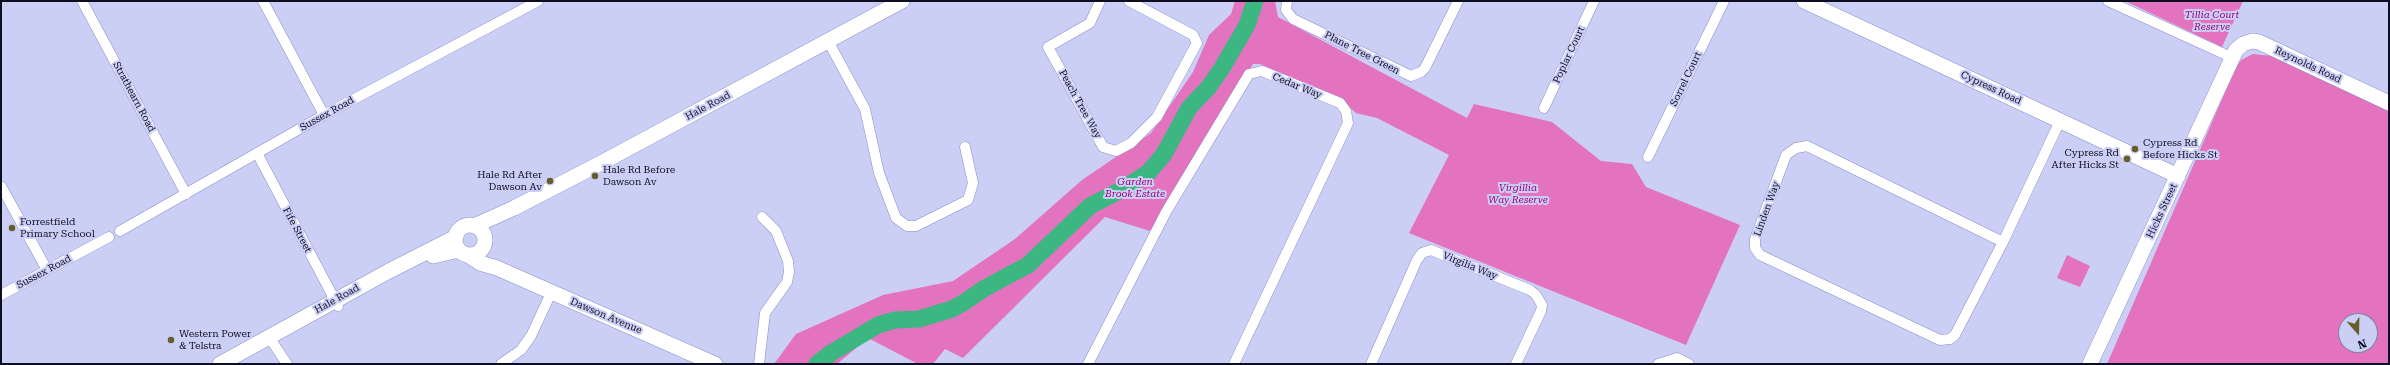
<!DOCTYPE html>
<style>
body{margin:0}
#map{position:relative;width:2390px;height:365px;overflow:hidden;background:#cccff5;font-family:"Roboto Serif",serif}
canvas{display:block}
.frame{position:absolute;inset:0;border:2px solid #0e0e23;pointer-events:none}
.north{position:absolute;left:2338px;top:313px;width:40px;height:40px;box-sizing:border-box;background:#cccff5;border:1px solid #8082a1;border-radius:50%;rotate:160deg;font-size:11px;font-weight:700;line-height:16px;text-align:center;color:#0e0e23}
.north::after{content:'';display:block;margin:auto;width:14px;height:18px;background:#655e2a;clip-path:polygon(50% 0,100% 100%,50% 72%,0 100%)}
</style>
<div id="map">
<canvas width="2390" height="365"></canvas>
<div class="frame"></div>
<div class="north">N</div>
</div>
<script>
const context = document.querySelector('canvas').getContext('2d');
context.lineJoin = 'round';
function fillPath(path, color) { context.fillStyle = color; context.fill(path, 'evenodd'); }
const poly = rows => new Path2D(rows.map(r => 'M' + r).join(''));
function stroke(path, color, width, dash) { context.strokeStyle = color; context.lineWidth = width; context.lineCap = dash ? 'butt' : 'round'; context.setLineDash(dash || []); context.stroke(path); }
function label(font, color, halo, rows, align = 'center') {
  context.font = font + ' "Roboto Serif",serif'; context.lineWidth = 4; context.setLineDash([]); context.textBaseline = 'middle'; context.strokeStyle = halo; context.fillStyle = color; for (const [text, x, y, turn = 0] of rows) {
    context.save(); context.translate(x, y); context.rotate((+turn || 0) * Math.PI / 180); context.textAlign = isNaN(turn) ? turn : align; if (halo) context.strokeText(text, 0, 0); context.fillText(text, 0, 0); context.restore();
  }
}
const green = poly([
 [1235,1,1275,1,1278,17,1467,118,1474,104,1552,122,1601,161,1632,164,1646,187,1740,225,1686,345,1409,233,1449,155,1377,118,1356,113,1343,102,1260,64,1253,64,1150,231,1105,217,963,358,945,349,933,364,918,364,868,338,837,364,774,364,796,334,883,295,953,281,1015,239,1082,180,1151,133,1193,72,1209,35,1231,14],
 [2125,1,2243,1,2222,47],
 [2253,54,2272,56,2389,108,2389,364,2107,364,2236,67,2241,60],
 [2346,321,2370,321,2370,345,2346,345],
 [2067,255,2090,266,2080,287,2057,278]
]);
const river = poly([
 [817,364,831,353,878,325,895,320,919,319,952,309,963,303,985,288,1028,265,1090,206,1123,189,1149,172,1164,154,1189,108,1208,88,1222,68,1247,25,1255,1]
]);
const street = poly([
 [82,1,186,194],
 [263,1,324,115],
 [1100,1,1090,23,1048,47,1103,147,1116,151,1131,143,1157,117,1197,43,1193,35,1129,1],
 [1287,1,1286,10,1293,19,1411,76,1421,72,1425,68,1458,1],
 [2108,1,2231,57],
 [828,41,865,109,879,173,896,218,907,226,916,226,968,200,973,183,965,147],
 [1544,108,1594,1],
 [257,153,338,306],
 [1648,157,1724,1],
 [1,186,47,270],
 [120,231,324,115,538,1],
 [2003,242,1807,146,1796,148,1786,155,1755,239,1755,248,1760,255,1940,340,1950,339,1955,335,2003,242,2060,121],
 [1,295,109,237],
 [269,337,287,364],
 [501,364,521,350,531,336,551,293],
 [759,364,765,313,787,282,789,272,788,261,776,231,762,217],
 [1088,364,1166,212,1249,74,1262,71,1340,103,1346,111,1348,123,1234,364],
 [1371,364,1417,260,1422,253,1431,250,1530,290,1536,295,1542,305,1541,311,1516,364],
 [1658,364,1677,358,1689,364]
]);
const secondary = poly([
 [1804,1,2178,176],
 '455 240a15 15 0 1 1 30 0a15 15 0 1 1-30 0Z',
 [474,226,514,208,601,163,902,1],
 [468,255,480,263,497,268,715,364],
 [433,256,459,250],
 [220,364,389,271,456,237],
 [2090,364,2236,50,2243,44,2252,41,2259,42,2389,103]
]);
const markers = [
 [2135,149,4,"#655e2a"],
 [2127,159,4,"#655e2a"],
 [595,176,4,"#655e2a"],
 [550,181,4,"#655e2a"],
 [12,228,4,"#655e2a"],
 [171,340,4,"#655e2a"]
];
const parkNames = [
 ["Tillia Court",2212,15],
 ["Reserve",2212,27],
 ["Garden",1135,182],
 ["Brook Estate",1135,194],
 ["Virgillia",1518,188],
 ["Way Reserve",1518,200]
];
const streetNames = [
 ["Plane Tree Green",1362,53,27],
 ["Poplar Court",1569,55,-65],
 ["Reynolds Road",2308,65,25],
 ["Sorrel Court",1686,79,-64],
 ["Cedar Way",1297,86,22],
 ["Cypress Road",1991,88,25],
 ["Strathearn Road",134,97,62],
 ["Peach Tree Way",1080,104,61],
 ["Hale Road",708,106,-28],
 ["Sussex Road",327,114,-29],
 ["Linden Way",1767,209,-70],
 ["Hicks Street",2162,211,-65],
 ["Fife Street",297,230,62],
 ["Virgilia Way",1470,266,22],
 ["Sussex Road",44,272,-28],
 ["Hale Road",337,299,-29],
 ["Dawson Avenue",606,316,23]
];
const poiNames = [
 ["Cypress Rd",2143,143],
 ["Before Hicks St",2143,155],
 ["Cypress Rd",2119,153,"right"],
 ["After Hicks St",2119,165,"right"],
 ["Hale Rd Before",603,170],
 ["Dawson Av",603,182],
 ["Hale Rd After",542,175,"right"],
 ["Dawson Av",542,187,"right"],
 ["Forrestfield",20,222],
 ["Primary School",20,234],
 ["Western Power",179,334],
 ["& Telstra",179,346]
];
fillPath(green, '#e372bf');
stroke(river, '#3db782', 17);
stroke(street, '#8a8dc8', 11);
stroke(secondary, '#8a8dc8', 16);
stroke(street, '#fff', 10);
stroke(secondary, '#fff', 15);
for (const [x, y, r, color] of markers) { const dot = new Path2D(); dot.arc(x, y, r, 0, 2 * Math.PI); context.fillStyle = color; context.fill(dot); stroke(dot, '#cccff5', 1.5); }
label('italic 10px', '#980377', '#cccff5', parkNames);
label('10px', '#0e0e23', '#cccff5', streetNames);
label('10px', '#0e0e23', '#cccff5', poiNames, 'left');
</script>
